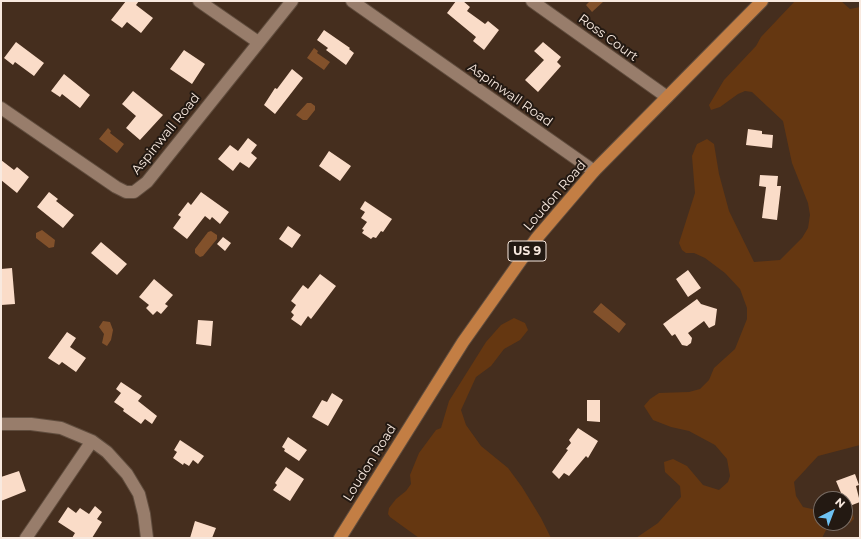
<!DOCTYPE html>
<style>
body{margin:0}
#map{position:relative;width:861px;height:539px;overflow:hidden;background:#452e1e;font-family:Montserrat,sans-serif}
canvas{display:block}
.frame{position:absolute;inset:0;border:2px solid #f8e9df;pointer-events:none}
.north{position:absolute;left:813px;top:491px;width:40px;height:40px;box-sizing:border-box;background:#231912;border:1px solid #786c64;border-radius:50%;rotate:42deg;font-size:11px;font-weight:700;line-height:16px;text-align:center;color:#f8e9df}
.north::after{content:'';display:block;margin:auto;width:14px;height:18px;background:#6ec2f3;clip-path:polygon(50% 0,100% 100%,50% 72%,0 100%)}
</style>
<div id="map">
<canvas width="861" height="539"></canvas>
<div class="frame"></div>
<div class="north">N</div>
</div>
<script>
const context = document.querySelector('canvas').getContext('2d');
context.lineJoin = 'round';
function fillPath(path, color) { context.fillStyle = color; context.fill(path, 'evenodd'); }
const poly = rows => new Path2D(rows.map(r => 'M' + r).join(''));
function stroke(path, color, width, dash) { context.strokeStyle = color; context.lineWidth = width; context.lineCap = dash ? 'butt' : 'round'; context.setLineDash(dash || []); context.stroke(path); }
function label(font, color, halo, rows, align = 'center') {
  context.font = font + ' Montserrat,sans-serif'; context.lineWidth = 4; context.setLineDash([]); context.textBaseline = 'middle'; context.strokeStyle = halo; context.fillStyle = color; for (const [text, x, y, turn = 0] of rows) {
    context.save(); context.translate(x, y); context.rotate((+turn || 0) * Math.PI / 180); context.textAlign = isNaN(turn) ? turn : align; if (halo) context.strokeText(text, 0, 0); context.fillText(text, 0, 0); context.restore();
  }
}
const green = poly([
 [795,1,841,1,850,9,860,7,860,445,818,456,794,482,796,496,803,507,821,511,821,523,845,523,845,509,853,514,854,519,850,523,828,526,822,538,636,538,658,523,681,497,680,486,665,472,664,462,673,459,687,466,703,485,719,490,728,482,730,476,727,459,715,445,689,431,671,427,653,420,644,406,650,399,659,393,689,392,700,389,709,380,714,368,735,349,747,319,747,308,740,289,725,273,705,258,694,253,686,253,682,250,679,243,695,193,692,156,697,144,707,139,714,144,719,174,729,211,754,262,780,260,802,238,808,228,810,215,808,203,792,163,783,121,752,92,745,91,738,94,720,107,711,110,709,105,724,80,756,46,761,37],
 [514,318,525,323,528,330,520,340,504,349,491,366,476,377,461,410,466,425,481,446,508,468,522,487,541,518,551,538,419,538,390,517,388,514,389,508,396,499,406,491,411,484,410,475,419,453,436,430,441,428,449,401,486,342,501,325]
]);
const water = poly([
 [590,1,604,1,592,12,586,5],
 [314,48,318,51,317,53,330,62,324,70,307,58],
 [307,103,311,103,315,106,315,110,307,120,303,120,296,115],
 [108,128,111,131,110,133,124,144,117,153,99,139],
 [42,230,55,240,54,247,49,248,36,238,36,233],
 [211,231,217,235,217,239,203,256,200,257,195,253,195,249,208,232],
 [601,303,626,324,619,333,593,312],
 [103,321,110,322,113,330,111,340,107,346,102,343,104,334,99,327]
]);
const building = poly([
 [126,1,139,1,136,5,153,18,141,33,127,22,122,28,111,20],
 [456,1,463,1,470,7,467,11,485,24,488,21,499,30,484,50,473,41,476,37,447,13],
 [324,30,350,48,349,49,354,53,346,65,326,50,328,48,317,40],
 [16,42,44,63,34,76,15,62,13,65,4,58],
 [543,42,561,57,557,62,561,66,538,92,525,80,544,60,534,51],
 [184,50,205,64,192,84,170,69],
 [292,69,303,78,275,114,264,105,275,88,277,89],
 [64,74,90,95,80,108,62,94,60,97,51,91],
 [133,91,163,115,140,140,126,128,136,116,122,104],
 [748,129,762,131,762,134,773,135,772,148,746,145],
 [248,138,257,145,251,153,257,158,249,168,240,162,233,171,218,159,230,145,238,151],
 [329,151,351,166,340,181,319,166],
 [1,160,14,170,17,167,29,177,17,193,1,180],
 [760,175,778,176,777,186,781,186,777,220,762,218,766,187,759,186],
 [49,192,58,199,56,201,74,215,63,228,37,207],
 [201,192,229,212,220,224,212,217,210,220,205,216,187,239,173,228,181,217,178,215,188,202,191,205],
 [365,201,392,219,383,232,381,231,376,238,373,237,371,239,362,233,364,230,362,229,367,222,361,218,365,212,360,209],
 [288,226,301,235,292,248,279,239],
 [223,237,231,243,225,251,217,244],
 [101,242,127,264,117,275,91,253],
 [12,268,15,304,1,305,1,269],
 [688,270,701,288,688,297,676,279],
 [320,274,336,286,311,319,308,316,301,326,291,319,294,315,291,312,296,305,291,301,303,285,308,289],
 [154,279,173,295,165,304,168,306,161,314,157,311,153,315,146,308,149,305,139,297],
 [697,299,701,304,717,309,715,325,709,328,704,321,688,333,692,338,691,343,687,346,682,345,675,334,672,336,663,324],
 [198,320,213,321,211,346,196,344],
 [67,332,76,338,70,347,86,358,76,372,62,362,59,365,48,358],
 [121,382,142,396,138,401,157,416,152,424,145,419,141,424,123,411,124,409,114,402,121,393,116,389],
 [332,393,343,400,328,426,312,417,322,400,327,402],
 [587,400,600,400,600,422,587,421],
 [578,428,598,441,588,458,586,456,569,476,564,473,559,479,552,472,568,450,566,449,571,443,569,440],
 [288,437,307,450,299,461,284,451,285,449,282,447],
 [180,440,204,456,198,464,193,460,189,466,184,463,183,465,173,458,177,452,174,450],
 [286,467,304,479,290,501,273,490,277,485,275,483],
 [19,471,26,491,1,501,1,477],
 [855,474,859,485,856,486,860,502,847,507,836,481],
 [95,506,102,512,97,519,102,522,92,538,72,538,75,533,58,522,68,507,76,513,80,508,89,514],
 [195,521,216,528,212,538,190,538]
]);
const minor = poly([
 [199,1,258,42],
 [352,1,594,171],
 [532,1,667,97],
 [1,108,116,187,126,192,134,192,147,182,292,1],
 [1,424,31,424,61,428,92,441,107,452,127,474,139,494,144,514,147,538],
 [26,538,92,441]
]);
const major = poly([
 [340,538,463,342,536,239,594,171,762,1]
]);
const shields = [
 [527,251,38]
];
const shieldNames = [
 ["US 9",527,251]
];
const streetNames = [
 ["Ross Court",608,38,36],
 ["Aspinwall Road",510,95,35],
 ["Aspinwall Road",166,134,-51],
 ["Loudon Road",555,196,-49],
 ["Loudon Road",370,463,-58]
];
fillPath(green, '#653711');
fillPath(water, '#82512b');
fillPath(building, '#fadcc8');
stroke(minor, '#604d3e', 14);
stroke(major, '#604d3e', 14);
stroke(minor, '#987d6b', 12);
stroke(major, '#c37e44', 12);
for (const [x, y, w] of shields) { const box = new Path2D(); box.roundRect(x - w / 2, y - 10, w, 20, 3); context.fillStyle = '#231912'; context.fill(box); stroke(box, '#f8e9df', 1); }
label('bold 12px', '#f8e9df', null, shieldNames);
label('13px', '#f8e9df', '#231912', streetNames);
</script>
